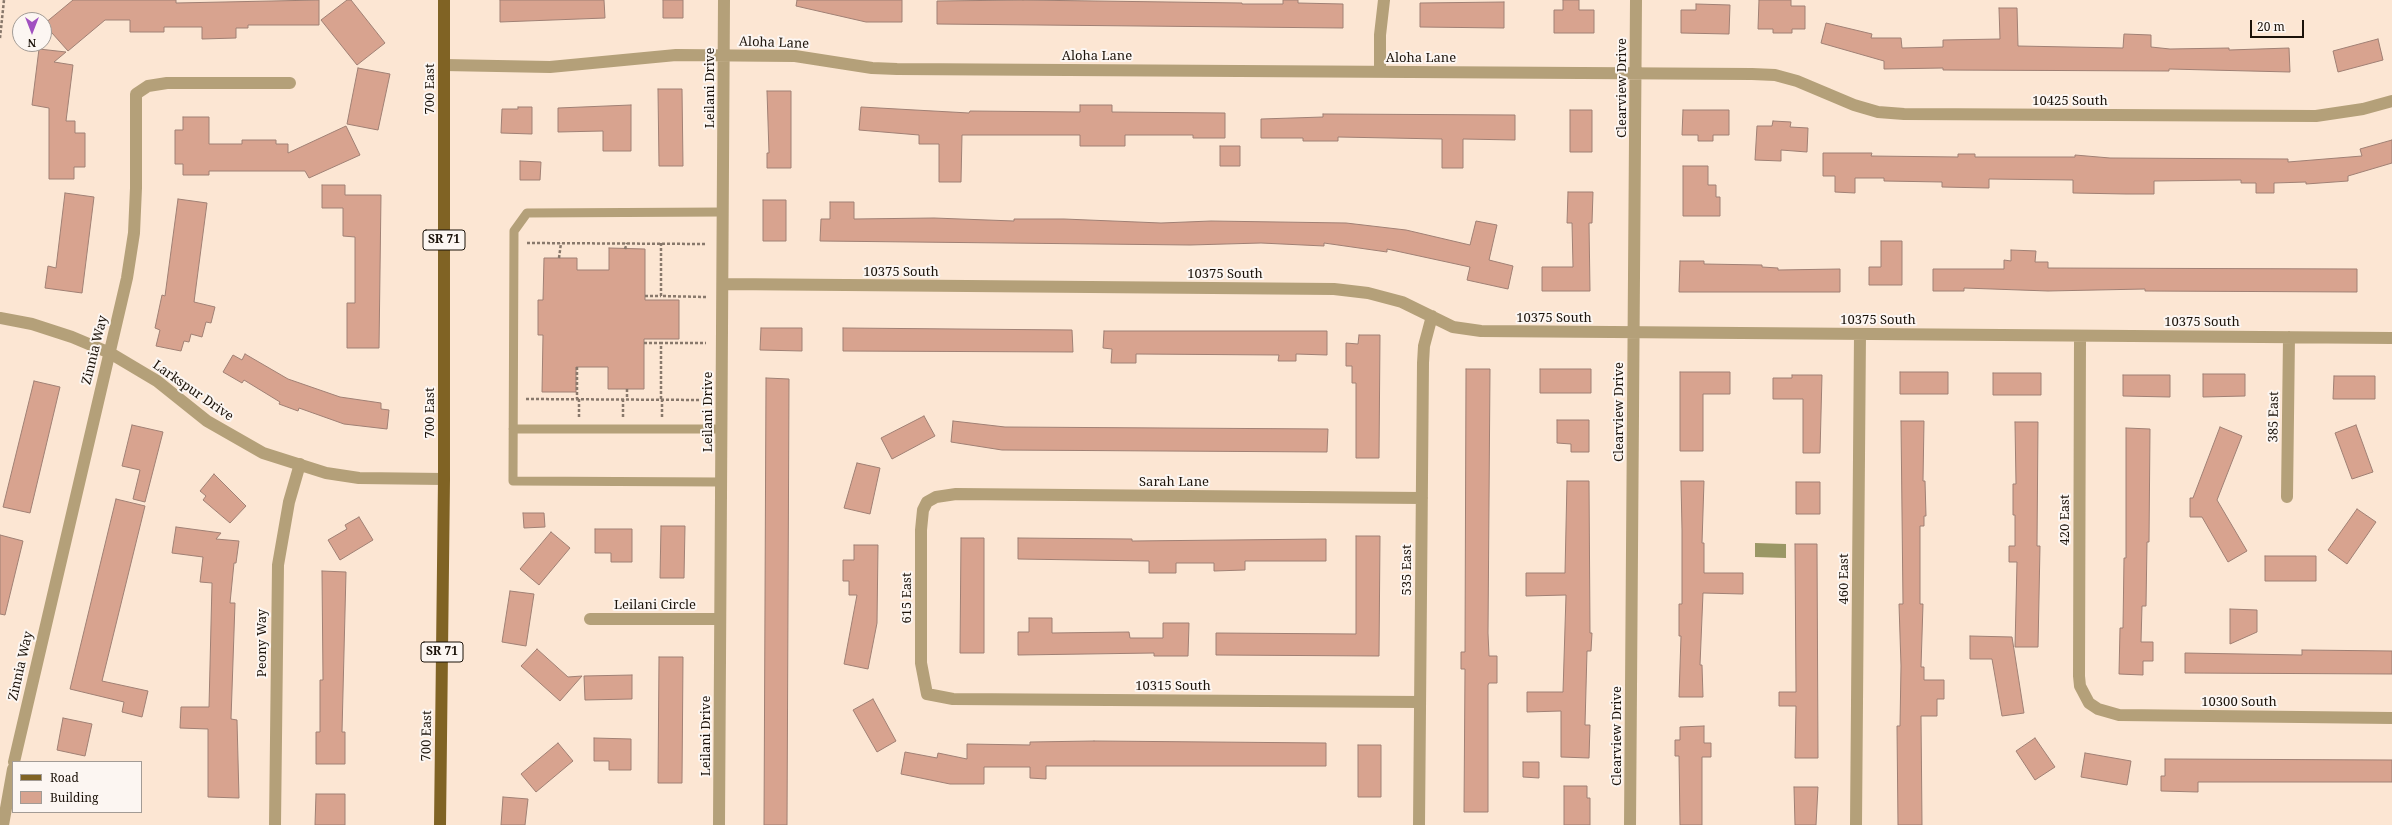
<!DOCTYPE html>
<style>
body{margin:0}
#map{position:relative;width:2392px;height:825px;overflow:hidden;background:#fce6d3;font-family:"Noto Serif",serif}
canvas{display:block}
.legend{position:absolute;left:12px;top:761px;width:130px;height:52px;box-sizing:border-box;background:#fcf6f2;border:1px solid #a29b95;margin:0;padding:5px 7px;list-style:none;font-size:12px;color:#1b1209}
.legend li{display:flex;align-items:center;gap:8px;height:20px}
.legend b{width:20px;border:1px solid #a29b95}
.north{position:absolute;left:12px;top:12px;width:40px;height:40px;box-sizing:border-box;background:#fcf6f2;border:1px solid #a29b95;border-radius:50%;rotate:180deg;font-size:11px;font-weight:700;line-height:16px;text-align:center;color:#1b1209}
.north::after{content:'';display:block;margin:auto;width:14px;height:18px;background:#a150c0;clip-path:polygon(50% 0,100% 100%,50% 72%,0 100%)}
.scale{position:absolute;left:2250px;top:20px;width:54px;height:18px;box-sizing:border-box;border:2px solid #1b1209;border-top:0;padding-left:5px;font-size:12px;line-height:14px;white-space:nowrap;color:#1b1209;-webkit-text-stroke:3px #fcf6f2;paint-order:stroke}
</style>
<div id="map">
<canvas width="2392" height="825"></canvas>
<ul class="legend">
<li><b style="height:5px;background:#806324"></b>Road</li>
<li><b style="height:11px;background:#d8a38f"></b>Building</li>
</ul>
<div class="north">N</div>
<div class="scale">20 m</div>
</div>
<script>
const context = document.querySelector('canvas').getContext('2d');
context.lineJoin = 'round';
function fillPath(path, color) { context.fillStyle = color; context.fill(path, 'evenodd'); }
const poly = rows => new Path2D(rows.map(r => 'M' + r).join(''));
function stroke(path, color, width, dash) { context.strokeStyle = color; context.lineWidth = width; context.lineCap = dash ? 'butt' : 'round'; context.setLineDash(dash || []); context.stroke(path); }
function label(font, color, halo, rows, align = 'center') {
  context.font = font + ' "Noto Serif",serif'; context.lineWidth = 4; context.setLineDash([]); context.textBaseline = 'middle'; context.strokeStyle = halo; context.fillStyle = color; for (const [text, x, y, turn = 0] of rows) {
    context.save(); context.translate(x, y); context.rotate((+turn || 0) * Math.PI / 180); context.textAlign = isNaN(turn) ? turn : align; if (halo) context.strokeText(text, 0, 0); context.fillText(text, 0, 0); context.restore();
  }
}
const water = poly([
 [1755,543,1786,544,1786,558,1755,557]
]);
const building = poly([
 [73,0,176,0,176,3,319,0,319,25,248,25,248,28,236,28,236,38,202,39,202,27,164,27,164,32,130,32,130,20,105,20,68,51,44,24,73,0],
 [347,0,351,0,385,43,357,65,321,20,347,0],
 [500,0,604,0,605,18,500,22,500,0],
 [663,0,683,0,683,18,663,18,663,0],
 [797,0,902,0,902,22,866,22,796,6,797,0],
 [1023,0,1242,3,1242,4,1283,4,1283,0,1298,0,1298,3,1343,4,1343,28,937,24,937,1,1023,0],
 [1563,0,1579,0,1579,10,1594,10,1594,33,1554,33,1554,10,1563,10,1563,0],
 [1759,0,1791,0,1791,6,1805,6,1805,29,1792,29,1792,33,1773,33,1773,29,1758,29,1759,0],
 [1504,2,1504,28,1420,27,1420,3,1504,2],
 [1696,4,1730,5,1729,34,1681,33,1681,10,1696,10,1696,4],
 [1999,8,2017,8,2018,46,2123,48,2124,34,2151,35,2151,47,2170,49,2229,48,2229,50,2289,48,2290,72,2169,69,2169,71,1943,70,1943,68,1884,69,1884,61,1821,43,1826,23,1872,34,1871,38,1901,38,1902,48,1943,47,1943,40,2000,39,1999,8],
 [2378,39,2383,60,2338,72,2333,51,2378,39],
 [39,49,66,52,54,62,73,65,66,121,75,121,75,133,85,133,85,167,74,167,74,179,49,179,49,108,32,105,39,49],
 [358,68,390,74,378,130,347,124,358,68],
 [658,89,682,89,683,166,659,166,658,89],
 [767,91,791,91,791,168,767,168,767,153,769,153,767,91],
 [631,105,631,151,603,151,603,131,558,132,558,108,631,105],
 [1080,105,1112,105,1112,112,1225,113,1225,138,1193,138,1193,135,1125,135,1125,146,1080,146,1080,135,962,135,961,182,939,182,939,144,919,144,919,135,859,130,861,107,969,113,970,111,1080,112,1080,105],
 [518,107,532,107,532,134,501,133,502,109,518,109,518,107],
 [1570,110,1592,110,1592,152,1570,152,1570,110],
 [1683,110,1729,110,1729,135,1713,135,1713,141,1698,141,1698,135,1682,135,1683,110],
 [1323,114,1515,115,1515,140,1463,139,1463,168,1442,168,1442,139,1338,137,1338,141,1303,141,1303,138,1261,138,1261,119,1323,117,1323,114],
 [183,117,209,117,209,144,242,144,242,140,276,140,276,144,288,144,288,153,346,126,360,155,309,178,305,171,209,171,209,175,183,175,183,164,175,164,175,130,183,130,183,117],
 [1773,121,1791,122,1790,127,1808,128,1807,152,1781,150,1781,161,1755,160,1757,126,1772,126,1773,121],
 [2392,140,2392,163,2348,176,2348,181,2306,184,2306,182,2274,183,2274,193,2256,193,2256,183,2241,183,2241,180,2154,181,2154,194,2126,194,2073,193,2073,180,1989,179,1989,188,1942,187,1942,182,1884,181,1884,178,1855,178,1855,193,1835,192,1835,176,1823,176,1823,153,1872,153,1871,156,1958,157,1958,154,1975,154,1975,157,2075,157,2075,155,2110,158,2288,159,2288,162,2362,156,2360,149,2392,140],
 [1220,146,1240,146,1240,166,1220,166,1220,146],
 [520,161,541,162,540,180,520,180,520,161],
 [1683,166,1708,166,1708,185,1716,185,1716,197,1720,197,1720,216,1683,216,1683,166],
 [322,185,345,185,345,195,381,195,379,348,347,348,347,303,355,303,355,237,343,236,343,208,322,208,322,185],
 [1568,192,1593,192,1592,223,1589,223,1590,291,1542,291,1542,267,1573,267,1572,223,1567,223,1568,192],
 [65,193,94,197,82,293,45,288,48,266,56,268,65,193],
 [178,199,207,203,194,302,215,307,211,323,206,322,202,337,191,334,189,342,184,341,181,351,156,346,160,330,155,328,162,295,165,296,178,199],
 [763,200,786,200,786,241,763,241,763,200],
 [830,202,854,202,854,219,934,218,1014,221,1014,219,1064,219,1161,223,1211,221,1346,223,1406,230,1470,245,1476,221,1497,225,1489,260,1513,266,1508,289,1467,280,1470,267,1387,249,1387,252,1324,243,1324,246,1261,243,1190,245,820,241,821,219,830,219,830,202],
 [1881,241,1902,241,1902,285,1869,285,1869,267,1881,267,1881,241],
 [609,248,645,249,645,300,679,300,679,339,644,339,644,389,608,389,608,367,576,367,576,392,542,392,543,335,538,335,538,300,543,300,544,258,577,258,577,270,609,270,609,248],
 [2011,250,2036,251,2035,262,2048,262,2048,268,2357,269,2357,292,2145,291,2145,289,2048,291,1964,288,1964,291,1933,291,1933,269,2004,269,2004,260,2011,261,2011,250],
 [1680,261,1704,261,1704,264,1762,265,1762,267,1778,268,1778,270,1840,269,1840,292,1679,292,1680,261],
 [761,328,802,328,802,351,760,350,761,328],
 [843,328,1072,330,1073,352,843,351,843,328],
 [1104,331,1327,331,1327,355,1296,354,1296,361,1278,361,1279,355,1136,354,1136,363,1111,363,1112,349,1103,348,1104,331],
 [1359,335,1380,335,1379,458,1356,458,1356,383,1352,383,1352,366,1346,366,1346,343,1358,344,1359,335],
 [245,354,288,379,340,397,381,403,381,409,389,410,387,429,344,424,299,408,298,411,279,404,280,402,244,380,242,383,223,372,233,355,242,360,245,354],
 [1466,369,1490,369,1488,633,1489,656,1497,656,1497,683,1489,683,1488,685,1488,812,1464,812,1465,669,1461,669,1461,652,1465,652,1466,369],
 [1540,369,1591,369,1591,393,1540,393,1540,369],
 [1680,372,1730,372,1730,394,1703,394,1703,451,1680,451,1680,372],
 [1900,372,1948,372,1948,394,1900,394,1900,372],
 [1993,373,2041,373,2041,395,1993,395,1993,373],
 [2203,374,2245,374,2245,396,2203,397,2203,374],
 [1792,375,1822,375,1820,453,1803,453,1803,399,1773,399,1773,378,1792,378,1792,375],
 [2123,375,2170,375,2170,397,2123,396,2123,375],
 [2334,376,2375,376,2375,399,2333,399,2334,376],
 [766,378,789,379,787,825,764,825,766,378],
 [34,381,60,387,30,513,3,507,34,381],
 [924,416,935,436,892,459,881,438,924,416],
 [1557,420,1589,420,1589,452,1571,452,1571,444,1557,443,1557,420],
 [953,421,1005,427,1328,429,1327,452,1002,450,951,442,953,421],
 [1901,421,1924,421,1923,481,1925,481,1926,516,1924,516,1924,526,1920,526,1920,604,1923,604,1921,667,1924,667,1924,680,1944,680,1944,699,1937,699,1937,716,1921,716,1922,825,1898,825,1897,726,1900,726,1901,666,1899,604,1903,604,1901,421],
 [2015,422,2038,422,2037,546,2040,546,2038,647,2015,647,2017,562,2009,562,2009,546,2015,546,2015,515,2013,515,2013,484,2016,484,2015,422],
 [132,425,163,432,145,502,133,499,140,470,122,466,132,425],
 [2356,425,2373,472,2352,479,2335,433,2356,425],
 [2220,427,2242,436,2217,500,2247,551,2228,562,2202,517,2190,517,2190,498,2193,498,2220,427],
 [2126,428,2150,429,2149,542,2147,542,2146,606,2142,606,2141,642,2153,642,2153,661,2143,661,2143,675,2119,674,2120,628,2123,628,2124,558,2126,558,2126,428],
 [857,463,880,468,870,514,844,508,857,463],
 [214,474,246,506,230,523,203,500,206,496,200,491,214,474],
 [1567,481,1589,481,1590,633,1592,633,1591,651,1587,651,1585,725,1590,725,1589,758,1561,757,1561,711,1527,712,1527,692,1563,692,1566,595,1526,596,1526,573,1565,573,1567,481],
 [1681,481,1704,481,1702,543,1704,543,1704,573,1743,573,1743,594,1703,593,1700,665,1702,665,1703,697,1679,697,1681,636,1679,636,1679,604,1682,604,1682,530,1681,481],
 [1796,482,1820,482,1820,514,1796,514,1796,482],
 [116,499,145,506,102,681,148,691,142,717,122,712,124,702,70,689,116,499],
 [2357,509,2376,522,2347,564,2328,550,2357,509],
 [523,513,544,513,545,527,524,528,523,513],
 [359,517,373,540,340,560,328,540,347,529,345,525,359,517],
 [661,526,685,526,684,578,660,578,661,526],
 [176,527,221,533,216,539,239,541,236,563,234,563,230,603,235,603,231,719,237,720,239,798,208,797,208,729,180,728,181,707,209,707,212,583,200,582,203,557,172,553,176,527],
 [595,529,632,529,632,562,611,562,611,553,595,553,595,529],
 [551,532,570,548,539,585,520,569,551,532],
 [0,535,23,541,5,615,0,614,0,535],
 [1356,536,1380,536,1379,656,1216,655,1216,633,1356,634,1356,536],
 [961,538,984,538,984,653,960,653,961,538],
 [1018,538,1132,539,1132,541,1326,539,1326,561,1245,561,1245,570,1214,571,1214,563,1176,563,1176,573,1149,573,1149,561,1018,559,1018,538],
 [1795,544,1817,544,1818,758,1795,758,1796,706,1779,706,1779,692,1796,692,1795,544],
 [854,545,878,545,877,623,868,669,844,664,857,595,849,595,849,581,843,581,843,560,854,560,854,545],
 [2265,556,2316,556,2316,581,2265,581,2265,556],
 [322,571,346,572,342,732,345,732,345,764,316,764,316,732,320,732,320,680,323,680,322,571],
 [510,591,534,594,526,646,502,642,510,591],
 [2230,609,2257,610,2257,632,2230,644,2230,609],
 [1029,618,1052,618,1052,633,1129,632,1130,638,1163,638,1163,623,1189,623,1188,656,1154,656,1154,653,1018,655,1018,632,1029,632,1029,618],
 [1970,636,2012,637,2024,713,2002,716,1992,659,1970,659,1970,636],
 [537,649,568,677,582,676,560,701,521,666,537,649],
 [2302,650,2392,651,2392,674,2185,673,2185,653,2302,655,2302,650],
 [659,657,683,657,682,783,658,783,659,657],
 [632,675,632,699,585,700,584,676,632,675],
 [873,699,896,741,877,752,853,710,873,699],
 [63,718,92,724,85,756,57,750,63,718],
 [1704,726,1704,743,1711,743,1711,757,1702,757,1702,825,1680,825,1679,756,1675,756,1675,740,1680,740,1680,727,1704,726],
 [594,738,631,739,631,770,609,770,609,761,594,761,594,738],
 [2035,738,2055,767,2035,780,2016,751,2035,738],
 [1094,741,1326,743,1326,766,1046,766,1046,779,1030,778,1030,767,984,767,984,784,950,784,901,774,905,752,937,758,938,753,967,759,967,744,1030,745,1030,742,1094,741],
 [558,743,573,761,536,792,521,774,558,743],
 [1358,745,1381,745,1381,797,1358,797,1358,745],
 [2085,753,2131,761,2127,785,2081,777,2085,753],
 [2165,759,2392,760,2392,782,2198,782,2198,792,2161,791,2161,776,2165,776,2165,759],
 [1523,762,1539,762,1539,778,1523,777,1523,762],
 [1564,786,1587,786,1587,798,1590,798,1590,825,1564,825,1564,786],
 [1794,787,1818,787,1816,825,1795,825,1794,787],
 [316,794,345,794,345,825,315,825,316,794],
 [503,797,528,799,525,825,501,825,503,797]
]);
const path = poly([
 [0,38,4,0],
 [527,243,707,244],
 [661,243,661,296,706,297],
 [625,249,627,243],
 [559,258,561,243],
 [645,296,661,296],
 [644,343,661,343],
 [577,367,577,399],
 [627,389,627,399],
 [526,399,705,400],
 [579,399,579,417],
 [623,399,623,417],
 [661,399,661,343,706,343],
 [662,417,662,399]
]);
const service = poly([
 [513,429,722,429],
 [721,482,513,481,514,231,527,213,723,212]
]);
const minor = poly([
 [444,65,550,67,676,55,795,56,872,68,897,69,1752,74,1775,75,1797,81,1854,105,1878,112,1904,114,2316,116,2363,109,2392,101],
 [1380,72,1380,35,1384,0],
 [723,284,1334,289,1368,293,1402,302,1453,327,1481,331,2392,338],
 [0,318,32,324,72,337,110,353,157,381,207,421,263,453,326,473,359,478,444,479],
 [2080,336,2079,676,2080,686,2089,703,2098,709,2119,715,2392,718],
 [2287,497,2289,337],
 [590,619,720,619],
 [1420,702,953,699,927,694,921,663,921,530,923,510,927,502,936,497,956,494,1422,498],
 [14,762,127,278,134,233,136,188,136,94,148,86,167,83,290,83],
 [3,825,13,769],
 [275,825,278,565,289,502,300,464],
 [719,825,724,0],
 [1419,825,1423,363,1424,346,1432,316],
 [1630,825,1636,0],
 [1856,825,1860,334]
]);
const primary = poly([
 [440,825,444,479,444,0]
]);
const shields = [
 [444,240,42],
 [442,652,42]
];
const shieldNames = [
 ["SR 71",444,240],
 ["SR 71",442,652]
];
const streetNames = [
 ["Aloha Lane",774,43,2],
 ["Aloha Lane",1097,56],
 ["Aloha Lane",1421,58],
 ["Leilani Drive",710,88,-90],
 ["Clearview Drive",1622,88,-90],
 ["700 East",430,89,-90],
 ["10425 South",2070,101],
 ["10375 South",901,272],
 ["10375 South",1225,274],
 ["10375 South",1554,318],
 ["10375 South",1878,320],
 ["10375 South",2202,322],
 ["Zinnia Way",95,350,-76],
 ["Larkspur Drive",193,391,35],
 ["Leilani Drive",708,412,-90],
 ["Clearview Drive",1619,412,-90],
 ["700 East",430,413,-90],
 ["385 East",2274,417,-89],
 ["Sarah Lane",1174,482],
 ["420 East",2065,520,-90],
 ["535 East",1407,570,-90],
 ["460 East",1844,579,-90],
 ["615 East",907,598,-90],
 ["Leilani Circle",655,605],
 ["Peony Way",262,643,-90],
 ["Zinnia Way",21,666,-77],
 ["10315 South",1173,686],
 ["10300 South",2239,702],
 ["700 East",427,736,-89],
 ["Leilani Drive",706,736,-90],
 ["Clearview Drive",1617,736,-90]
];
fillPath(water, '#9a9765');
fillPath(building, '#d8a38f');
stroke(building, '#a08074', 1);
stroke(path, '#88786b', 2.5, [3, 2]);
stroke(service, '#b4a079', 9);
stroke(minor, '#b4a079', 12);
stroke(primary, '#806324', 12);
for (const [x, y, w] of shields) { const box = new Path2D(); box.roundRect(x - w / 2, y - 10, w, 20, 3); context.fillStyle = '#fcf6f2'; context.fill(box); stroke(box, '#1b1209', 1); }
label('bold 12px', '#1b1209', null, shieldNames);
label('13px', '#1b1209', '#fcf6f2', streetNames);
</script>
